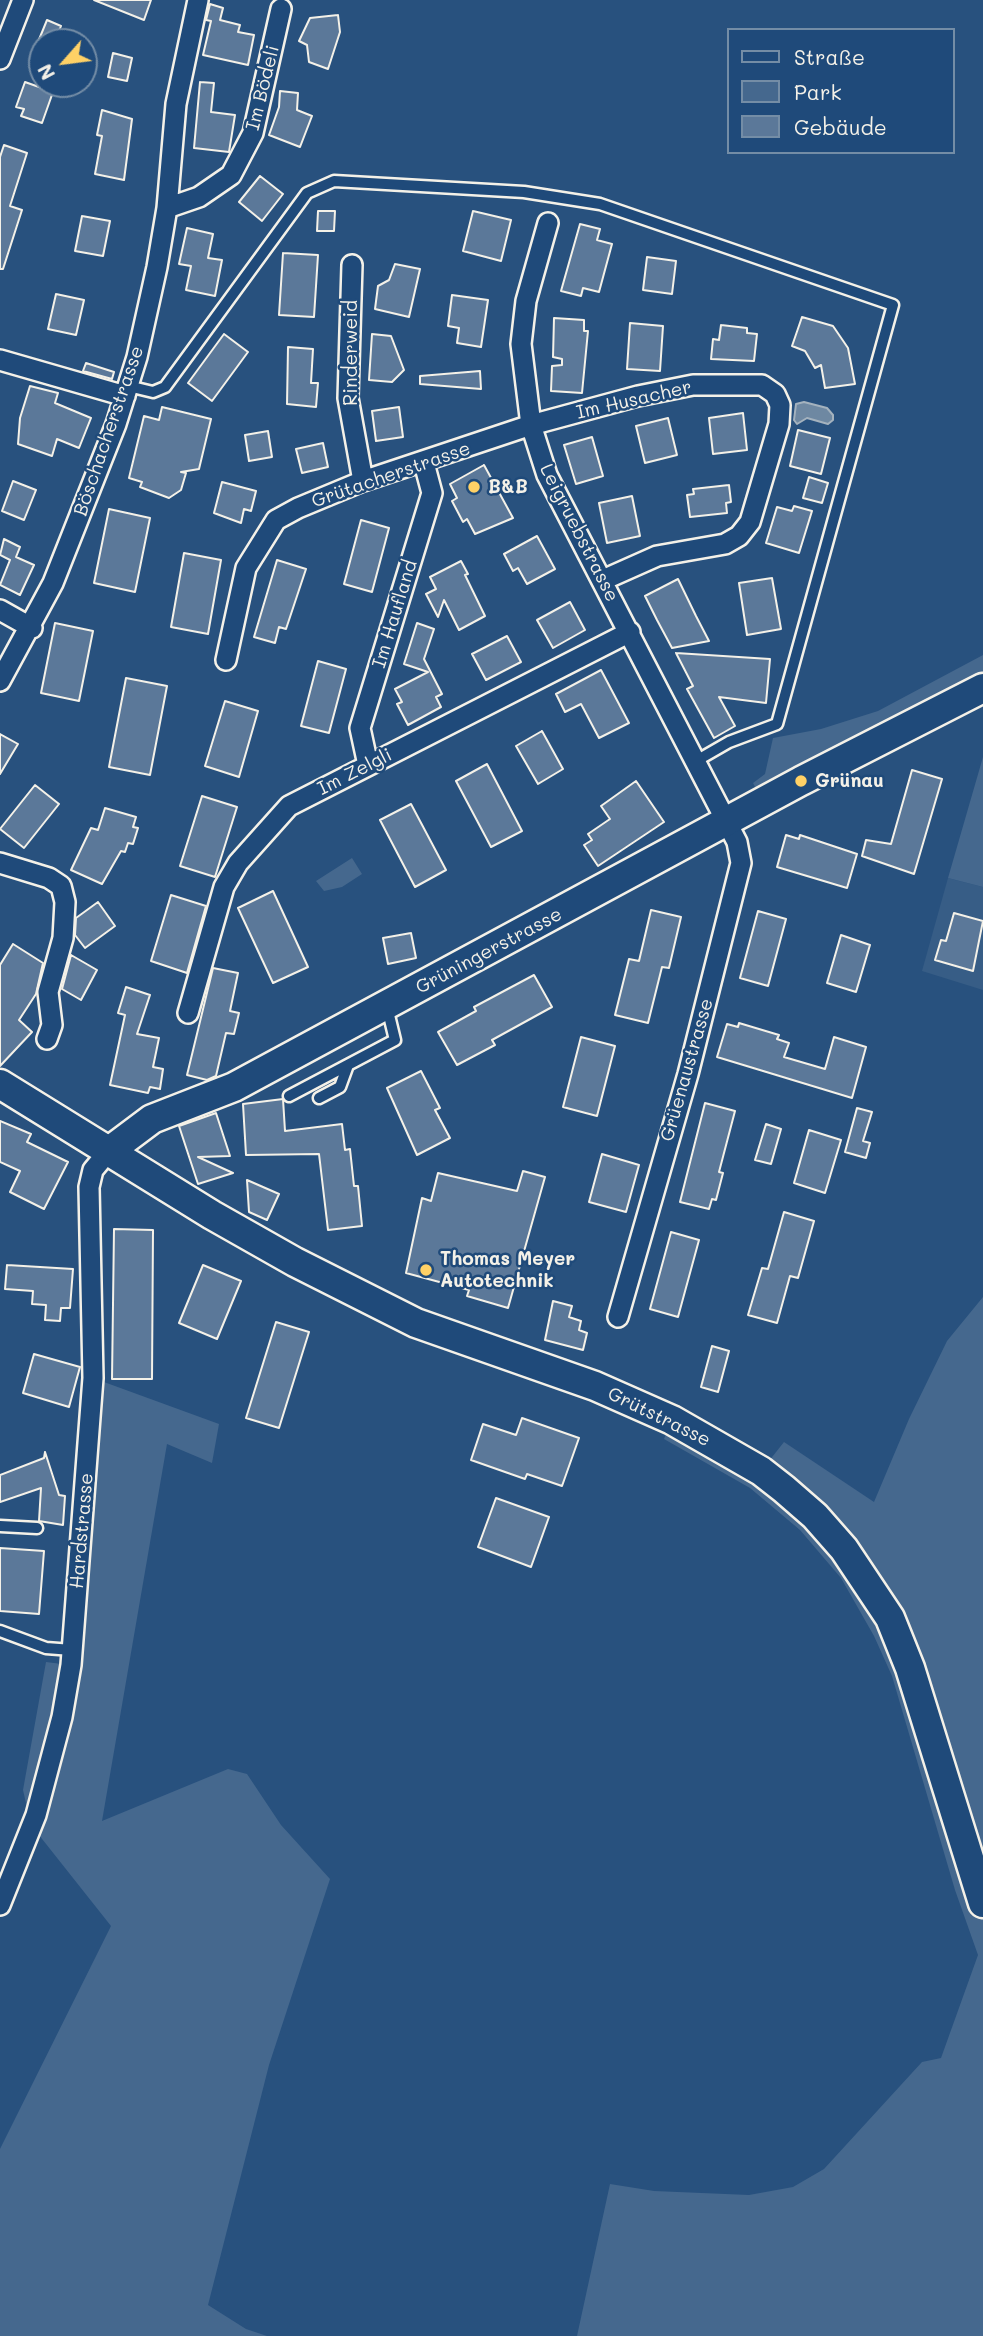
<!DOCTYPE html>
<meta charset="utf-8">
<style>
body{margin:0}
#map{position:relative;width:983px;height:2336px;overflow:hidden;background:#28517e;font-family:Mali,sans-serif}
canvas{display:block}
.legend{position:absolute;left:727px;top:28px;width:228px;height:126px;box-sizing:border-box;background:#1f4a7a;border:2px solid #748da6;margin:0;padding:9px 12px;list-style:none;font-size:21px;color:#f4f1e8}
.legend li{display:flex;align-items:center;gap:14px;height:35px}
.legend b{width:35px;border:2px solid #748da6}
.north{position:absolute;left:28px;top:28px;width:70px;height:70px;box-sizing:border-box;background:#1f4a7a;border:2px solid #748da6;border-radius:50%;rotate:242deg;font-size:19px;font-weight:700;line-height:28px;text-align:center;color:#f4f1e8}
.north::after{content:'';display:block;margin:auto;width:24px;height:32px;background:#ffd166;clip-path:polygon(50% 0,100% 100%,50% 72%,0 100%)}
</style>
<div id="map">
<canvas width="983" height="2336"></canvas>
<ul class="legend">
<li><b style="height:9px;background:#1f4a7a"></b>Straße</li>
<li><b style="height:19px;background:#45688e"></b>Park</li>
<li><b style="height:19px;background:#5b7899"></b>Gebäude</li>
</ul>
<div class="north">N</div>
</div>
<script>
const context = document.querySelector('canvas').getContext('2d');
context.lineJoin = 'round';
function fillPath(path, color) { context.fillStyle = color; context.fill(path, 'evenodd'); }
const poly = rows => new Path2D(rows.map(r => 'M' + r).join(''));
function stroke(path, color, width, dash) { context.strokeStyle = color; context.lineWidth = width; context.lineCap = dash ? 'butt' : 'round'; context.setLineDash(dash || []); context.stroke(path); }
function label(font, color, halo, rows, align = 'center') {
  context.font = font + ' Mali,sans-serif'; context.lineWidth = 5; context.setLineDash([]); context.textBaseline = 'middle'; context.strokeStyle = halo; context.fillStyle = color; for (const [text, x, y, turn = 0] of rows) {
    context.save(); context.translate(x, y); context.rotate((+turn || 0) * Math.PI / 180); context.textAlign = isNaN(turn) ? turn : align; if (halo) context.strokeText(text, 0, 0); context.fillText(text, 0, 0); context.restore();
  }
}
const built = poly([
 [948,878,983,887,983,990,922,971]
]);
const green = poly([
 [983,655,983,688,763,802,753,783,765,774,773,738,821,729,878,711],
 [983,757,983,887,948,878],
 [352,858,362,874,342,887,324,891,316,881],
 [983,1297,983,2336,577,2336,610,2184,654,2191,749,2195,793,2187,824,2169,922,2062,941,2058,978,1955,955,1890,892,1676,874,1636,841,1578,800,1530,750,1488,664,1439,672,1420,761,1471,784,1442,874,1502,909,1419,947,1341],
 [93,1378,219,1424,212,1463,167,1444,102,1821,228,1769,247,1774,281,1825,330,1879,269,2065,208,2305,246,2329,267,2336,0,2336,0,2149,111,1926,31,1825,23,1790,46,1662,70,1665]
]);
const water = poly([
 [804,402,827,408,833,415,833,420,828,424,807,418,797,424,794,420,796,404,804,402]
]);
const building = poly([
 [94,0,151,0,144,20,94,0],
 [210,4,223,8,220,20,240,25,238,32,254,35,248,65,203,55,211,21,206,20,210,4],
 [338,15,340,32,328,69,309,62,307,45,299,41,310,18,338,15],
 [47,20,61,26,59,31,85,39,84,42,38,42,47,20],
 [113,53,132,58,127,81,108,77,113,53],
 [25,82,53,92,42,123,21,116,24,109,16,107,25,82],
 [200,82,214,83,211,112,235,115,229,152,194,148,200,82],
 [280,91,298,93,297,110,312,116,300,147,269,135,279,107,280,91],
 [102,110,132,119,124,180,95,174,102,136,97,135,102,110],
 [4,145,27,153,10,206,22,210,3,269,0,269,0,157,4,145],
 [260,176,283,194,262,221,239,202,260,176],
 [318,211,335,211,334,231,317,231,318,211],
 [473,211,511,220,501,261,463,251,473,211],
 [82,216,110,221,103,256,75,251,82,216],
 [580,224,600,229,597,240,612,244,599,292,583,288,581,296,561,291,580,224],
 [187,228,213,234,208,258,222,260,215,296,186,290,191,266,179,264,187,228],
 [283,253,318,255,314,317,279,315,283,253],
 [647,257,676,261,672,294,643,290,647,257],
 [395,264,420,269,409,317,375,309,378,286,389,280,395,264],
 [56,294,84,300,76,335,48,329,56,294],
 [452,295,488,300,481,347,457,343,459,328,448,326,452,295],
 [802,317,833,326,848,348,855,384,825,388,821,365,815,368,805,351,792,346,802,317],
 [554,318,584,320,584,331,588,331,582,393,551,391,552,366,562,365,562,359,553,357,554,318],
 [630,323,663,326,660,371,627,369,630,323],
 [721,325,747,328,747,333,757,334,754,361,711,359,713,339,719,340,721,325],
 [224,334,248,352,212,401,188,383,224,334],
 [372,334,391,336,404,370,392,382,369,380,372,334],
 [288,347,313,349,311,383,318,383,316,407,287,404,288,347],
 [86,363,114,372,112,379,83,371,86,363],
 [480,371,481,389,420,384,420,376,480,371],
 [30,386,58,393,55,403,91,418,79,448,57,439,52,456,18,444,20,418,30,386],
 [162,407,211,419,199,469,181,472,186,473,181,490,169,498,140,487,142,482,129,478,144,416,159,420,162,407],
 [399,407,403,437,376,441,372,411,399,407],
 [743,413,747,450,713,454,709,418,743,413],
 [668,418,677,455,645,463,636,426,668,418],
 [798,430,830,438,821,474,790,466,798,430],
 [268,431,272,457,249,461,245,435,268,431],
 [592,437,603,476,576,484,564,445,592,437],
 [323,443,328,467,302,473,296,449,323,443],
 [484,465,513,518,475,534,467,519,463,522,452,501,457,498,450,484,484,465],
 [809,477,828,483,822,503,803,498,809,477],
 [13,481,36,490,24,520,2,511,13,481],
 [222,482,256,491,251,511,244,509,241,523,214,513,222,482],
 [729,485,731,502,726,503,727,513,690,517,687,495,694,494,693,489,729,485],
 [632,496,640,536,607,543,599,503,632,496],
 [794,506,812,511,799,553,766,543,777,507,792,511,794,506],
 [109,509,150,518,135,592,94,583,109,509],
 [361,520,389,528,372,592,344,584,361,520],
 [537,536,555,569,527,584,518,568,513,571,504,554,537,536],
 [4,539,20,547,16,557,34,565,20,595,0,585,10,560,0,555,4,539],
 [184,553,221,560,208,634,171,627,184,553],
 [277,560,306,569,286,629,279,627,275,643,254,637,277,560],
 [461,561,468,574,465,575,485,616,459,630,444,600,438,617,426,594,436,589,430,577,461,561],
 [772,578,781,629,747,635,739,583,772,578],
 [678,579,696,616,709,641,672,648,657,620,645,596,678,579],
 [570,602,585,630,553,648,537,620,570,602],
 [55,623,93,631,79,701,41,693,55,623],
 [417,623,434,629,424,659,442,694,436,697,441,707,408,725,397,704,402,702,395,689,428,672,404,664,417,623],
 [507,636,521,662,486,680,472,654,507,636],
 [676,653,770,659,766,703,719,697,735,726,714,738,687,689,693,686,676,653],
 [318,661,346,669,329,733,301,726,318,661],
 [601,670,629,723,599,738,581,704,565,712,556,694,601,670],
 [126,678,167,686,150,775,109,767,126,678],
 [225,701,258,711,239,777,205,766,225,701],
 [542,731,563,769,538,784,516,746,542,731],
 [0,734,18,744,0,774,0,734],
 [487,764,522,831,491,847,456,781,487,764],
 [912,770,942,779,914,874,862,856,866,840,891,844,912,770],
 [636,781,664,822,598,866,584,845,592,840,588,834,610,819,601,806,636,781],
 [35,785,59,804,24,848,0,829,35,785],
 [202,796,237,807,215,877,180,866,202,796],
 [411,804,446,870,415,887,380,820,411,804],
 [105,808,136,817,133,827,138,828,133,844,128,843,125,852,121,851,102,884,71,870,91,828,98,830,105,808],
 [786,835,799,839,800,835,857,854,847,888,777,867,786,835],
 [273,891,308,967,273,983,238,908,273,891],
 [171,895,206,906,187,973,151,961,171,895],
 [98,902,115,926,85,948,75,935,76,918,98,902],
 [651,910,681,917,669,968,662,967,648,1023,615,1015,629,959,639,961,651,910],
 [758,911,786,919,768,986,740,978,758,911],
 [954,913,983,921,973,971,935,960,941,940,946,941,954,913],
 [411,933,416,958,388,964,383,938,411,933],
 [841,935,870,945,856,992,827,983,841,935],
 [13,944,43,963,36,994,19,1020,32,1032,0,1066,0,965,13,944],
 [71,955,97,970,81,1000,62,989,71,955],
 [213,968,238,973,230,1011,239,1013,234,1034,226,1033,216,1076,207,1080,187,1075,213,968],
 [534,975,552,1007,492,1040,495,1045,457,1065,438,1032,476,1011,474,1007,534,975],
 [126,987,150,995,137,1034,159,1038,153,1067,163,1069,160,1089,150,1087,148,1093,110,1085,125,1015,118,1013,126,987],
 [739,1023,779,1035,777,1039,789,1043,784,1057,825,1069,834,1037,866,1047,852,1098,717,1057,727,1024,738,1027,739,1023],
 [581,1037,615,1046,597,1116,563,1107,581,1037],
 [421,1071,440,1108,435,1110,450,1138,417,1155,387,1088,421,1071],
 [283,1099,285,1131,342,1124,345,1150,350,1149,354,1186,358,1186,362,1226,328,1230,319,1154,246,1155,243,1104,283,1099],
 [705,1103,735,1111,719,1172,723,1173,716,1200,712,1199,709,1209,680,1202,705,1103],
 [857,1108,872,1112,863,1141,870,1143,866,1158,845,1152,857,1108],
 [216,1113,230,1156,198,1157,233,1173,198,1184,179,1126,216,1113],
 [0,1121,31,1134,27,1142,68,1162,44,1209,10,1192,20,1171,0,1162,0,1121],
 [766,1124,781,1129,771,1164,755,1160,766,1124],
 [809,1130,841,1140,825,1193,794,1183,809,1130],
 [602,1154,639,1165,626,1212,589,1202,602,1154],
 [523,1171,545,1177,508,1308,467,1296,469,1290,406,1273,422,1198,431,1201,438,1173,517,1191,523,1171],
 [247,1180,279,1194,267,1220,249,1212,247,1180],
 [784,1212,814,1221,798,1278,790,1276,777,1323,748,1315,762,1268,768,1269,784,1212],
 [114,1229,153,1230,152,1379,112,1379,114,1229],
 [671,1232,699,1240,678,1317,650,1309,671,1232],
 [7,1265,73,1269,70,1308,61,1308,60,1321,45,1320,46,1305,32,1304,33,1291,5,1289,7,1265],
 [203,1265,241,1281,217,1339,179,1323,203,1265],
 [553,1301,572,1306,569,1317,581,1321,579,1330,587,1333,583,1350,545,1340,553,1301],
 [276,1322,309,1332,279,1428,246,1418,276,1322],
 [712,1346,729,1351,718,1392,701,1387,712,1346],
 [34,1354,80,1367,69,1407,23,1393,34,1354],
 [522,1418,579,1438,562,1486,527,1474,525,1479,471,1460,483,1424,516,1435,522,1418],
 [45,1452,59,1495,65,1496,63,1525,39,1521,41,1488,0,1502,0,1475,44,1458,45,1452],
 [496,1498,549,1517,531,1567,478,1547,496,1498],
 [0,1548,44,1551,39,1614,0,1611,0,1548]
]);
const lane = poly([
 [128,386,153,392,165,387,307,193,334,181,524,192,600,204,893,305,777,724,729,742,696,761],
 [289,1096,395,1040,387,1007],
 [319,1098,340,1087,348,1065],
 [0,1526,37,1528],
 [0,1631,46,1648,72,1650]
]);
const street = poly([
 [0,59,23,0],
 [167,208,199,197,231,175,253,133,281,9],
 [548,223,526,301,521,344,531,425,547,475,737,842,741,863,688,1074,618,1317],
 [352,265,348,398,363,481],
 [0,360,125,396],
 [0,610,32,628],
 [226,660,246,568,276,520,298,508,363,481,531,425,638,396,693,385,762,385,775,394,780,405,779,424,750,522,739,536,725,544,657,556,603,580],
 [0,681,53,583,116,424,137,357,157,267,167,208,176,104,198,0],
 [368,765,360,728,432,493,424,463],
 [0,863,49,878,61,886,65,902,63,938,48,992,52,1025,47,1039],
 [188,1013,224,887,238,863,289,806,630,632],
 [0,1905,36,1815,62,1717,71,1665,93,1378,89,1187,93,1170,108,1152]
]);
const secondary = poly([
 [0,1084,212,1215,295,1262,416,1323,595,1386,672,1420,761,1471,784,1489,815,1516,844,1549,890,1618,910,1668,983,1903],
 [108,1152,152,1119,234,1087,801,781,983,688]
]);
const markers = [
 [474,487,7,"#ffd166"],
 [801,781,7,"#ffd166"],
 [426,1270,7,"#ffd166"]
];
const streetNames = [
 ["Im Bödeli",263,88,-76],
 ["Rinderweid",351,353,-90],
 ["Im Husacher",634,400,-13],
 ["Böschacherstrasse",109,431,-71],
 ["Grütacherstrasse",391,475,-19],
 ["Leigruebstrasse",579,533,63],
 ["Im Haufland",395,614,-73],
 ["Im Zelgli",355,772,-27],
 ["Grüningerstrasse",489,951,-28],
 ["Grüenaustrasse",687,1070,-74],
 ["Grütstrasse",659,1417,26],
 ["Hardstrasse",82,1531,-85]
];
const poiNames = [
 ["B&B",488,487],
 ["Grünau",815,781],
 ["Thomas Meyer",440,1259],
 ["Autotechnik",440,1281]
];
fillPath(built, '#375d86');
fillPath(green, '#45688e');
fillPath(water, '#6e88a2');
stroke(water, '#a4b2be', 2);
fillPath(building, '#5b7899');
stroke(building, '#f4f1e8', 2);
stroke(lane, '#f4f1e8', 15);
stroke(street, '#f4f1e8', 24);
stroke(secondary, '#f4f1e8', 33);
stroke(lane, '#1f4a7a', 10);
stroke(street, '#1f4a7a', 19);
stroke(secondary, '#1f4a7a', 28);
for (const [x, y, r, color] of markers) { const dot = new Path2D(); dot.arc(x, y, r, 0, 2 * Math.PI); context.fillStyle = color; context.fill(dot); stroke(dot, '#1f4a7a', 2.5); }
label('19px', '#f4f1e8', '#1f4a7a', streetNames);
label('bold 19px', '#f4f1e8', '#1f4a7a', poiNames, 'left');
</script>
